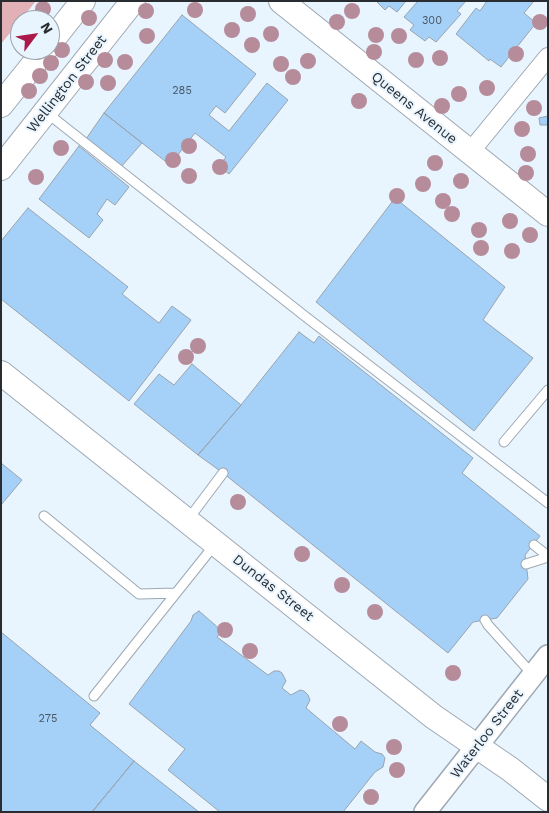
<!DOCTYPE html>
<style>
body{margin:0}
#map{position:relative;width:549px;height:813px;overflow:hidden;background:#e8f4fe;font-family:"Work Sans",sans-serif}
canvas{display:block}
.frame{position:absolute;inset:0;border:2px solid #292d31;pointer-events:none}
.north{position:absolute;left:10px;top:10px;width:50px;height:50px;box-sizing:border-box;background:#e8f4fe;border:1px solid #9ca4ac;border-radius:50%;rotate:59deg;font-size:14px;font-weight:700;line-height:20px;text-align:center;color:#292d31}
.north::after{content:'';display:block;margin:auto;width:18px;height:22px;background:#ab1849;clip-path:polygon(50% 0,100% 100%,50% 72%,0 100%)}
</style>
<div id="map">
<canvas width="549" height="813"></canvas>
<div class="frame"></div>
<div class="north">N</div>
</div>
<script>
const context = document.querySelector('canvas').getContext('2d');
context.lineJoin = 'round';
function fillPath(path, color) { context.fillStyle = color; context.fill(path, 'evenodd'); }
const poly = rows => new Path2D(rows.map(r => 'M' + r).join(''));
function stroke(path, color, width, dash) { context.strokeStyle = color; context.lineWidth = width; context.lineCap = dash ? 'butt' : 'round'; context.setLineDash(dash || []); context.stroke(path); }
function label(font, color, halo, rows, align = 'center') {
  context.font = font + ' "Work Sans",sans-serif'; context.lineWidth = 4; context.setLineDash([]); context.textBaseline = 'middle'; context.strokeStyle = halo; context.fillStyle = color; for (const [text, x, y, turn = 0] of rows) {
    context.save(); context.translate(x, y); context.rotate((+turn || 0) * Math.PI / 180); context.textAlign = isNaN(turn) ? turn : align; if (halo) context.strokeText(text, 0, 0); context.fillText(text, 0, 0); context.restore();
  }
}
const green = poly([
 [1,1,36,1,1,44]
]);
const building = poly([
 [376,1,406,1,397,12,389,6,385,10,376,1],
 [418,1,466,1,457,11,461,14,436,42,429,37,425,41,410,30,414,25,404,17,418,1],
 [487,1,534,1,524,13,536,23,501,67,490,59,489,61,456,34,476,8,480,11,487,1],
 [182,15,256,74,225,113,216,106,209,115,229,131,267,83,288,100,229,174,219,166,226,157,195,133,170,165,104,113,182,15],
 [104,113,142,143,121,167,86,139,104,113],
 [548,116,548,125,540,125,539,118,548,116],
 [79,146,129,187,115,205,107,199,97,214,103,220,89,238,39,199,79,146],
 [395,198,505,287,483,320,533,358,474,431,316,302,395,198],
 [28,208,128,287,122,294,159,323,172,306,191,320,129,401,1,299,1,241,28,208],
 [299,332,314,343,319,336,473,458,462,473,540,536,525,555,528,579,497,618,473,622,448,653,223,473,198,455,241,405,299,332],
 [192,364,241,405,198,455,134,404,159,374,174,385,192,364],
 [1,463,22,480,1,505,1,463],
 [199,611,222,631,217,637,268,675,274,671,279,671,282,673,286,681,282,688,291,695,300,690,304,691,308,695,310,700,306,708,355,749,361,741,375,752,382,754,385,758,383,767,375,772,343,812,220,812,168,770,185,749,129,704,191,621,193,615,199,611],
 [1,632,100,713,90,725,134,761,92,812,1,812,1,632],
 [134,761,199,812,92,812,134,761]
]);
const service = poly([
 [47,113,306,317,548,503],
 [504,442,548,390],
 [44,516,139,594,176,593],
 [187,521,223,473],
 [534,545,548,556],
 [526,564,548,557],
 [485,620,488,625,533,675],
 [94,696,216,543]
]);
const minor = poly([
 [470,152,548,57]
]);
const tertiary = poly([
 [425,812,548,656]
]);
const secondary = poly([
 [281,1,548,214],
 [50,43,83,1],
 [1,105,45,50],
 [1,168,133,1],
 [1,373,434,717,510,769,548,799]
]);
const trees = [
 [43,9],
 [195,10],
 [146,11],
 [352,11],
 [248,14],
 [89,18],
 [337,22],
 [540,22],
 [232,30],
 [271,34],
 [376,35],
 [147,36],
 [399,36],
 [252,45],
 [62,50],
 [374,52],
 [516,54],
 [440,58],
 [105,60],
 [416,60],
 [308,61],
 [125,62],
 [51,63],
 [281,64],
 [40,76],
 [293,77],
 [86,82],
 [108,83],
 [487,88],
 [29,91],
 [459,94],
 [359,101],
 [442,106],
 [534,108],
 [522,129],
 [189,146],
 [61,148],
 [528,154],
 [173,160],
 [435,163],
 [220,167],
 [526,173],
 [189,176],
 [36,177],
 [461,181],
 [423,184],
 [397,196],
 [443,201],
 [452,214],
 [510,221],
 [479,230],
 [530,235],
 [481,248],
 [512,251],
 [198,346],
 [186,357],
 [238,502],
 [302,554],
 [342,585],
 [375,612],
 [225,630],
 [250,651],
 [453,673],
 [340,724],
 [394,747],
 [397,770],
 [371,797]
];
const numberNames = [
 ["300",432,21],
 ["285",182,91],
 ["275",48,719]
];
const streetNames = [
 ["Wellington Street",67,84,-52],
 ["Queens Avenue",414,108,39],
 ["Dundas Street",273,588,38],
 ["Waterloo Street",487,734,-52]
];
fillPath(green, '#e2b0b7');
fillPath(building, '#a5d0f8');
stroke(building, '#99a3ac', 1);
stroke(service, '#9ea8b2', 11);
stroke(minor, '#9ea8b2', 20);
stroke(tertiary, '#9ea8b2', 24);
stroke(secondary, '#9ea8b2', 26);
stroke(service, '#fff', 9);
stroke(minor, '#fff', 18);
stroke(tertiary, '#fff', 21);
stroke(secondary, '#fff', 24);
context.fillStyle = '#b68b9a';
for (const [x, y] of trees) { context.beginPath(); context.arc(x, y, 8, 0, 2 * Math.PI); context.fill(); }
label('11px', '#485663', null, numberNames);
label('14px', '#292d31', '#e8f4fe', streetNames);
</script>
